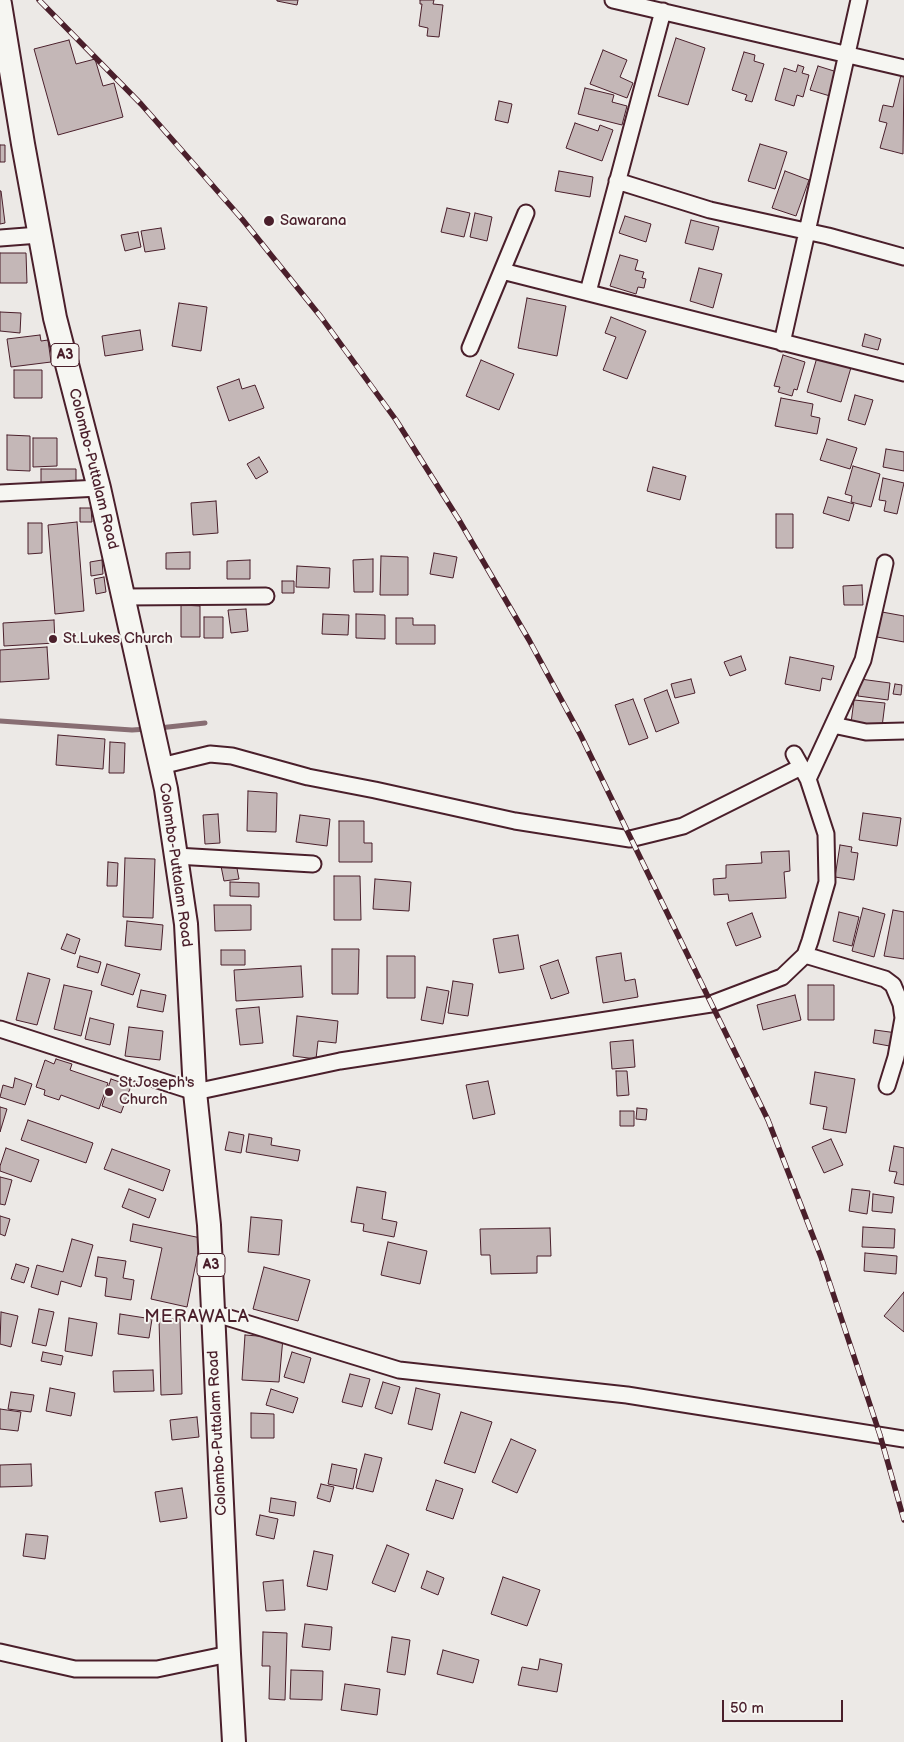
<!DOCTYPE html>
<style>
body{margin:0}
#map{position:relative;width:904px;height:1742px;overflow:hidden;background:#ece9e6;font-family:"Balsamiq Sans",sans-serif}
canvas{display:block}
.scale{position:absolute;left:722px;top:1700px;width:121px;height:22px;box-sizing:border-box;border:2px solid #4a1f2b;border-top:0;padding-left:6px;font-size:15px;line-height:18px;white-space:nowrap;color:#4a1f2b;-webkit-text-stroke:4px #f6f6f2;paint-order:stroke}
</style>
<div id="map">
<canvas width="904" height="1742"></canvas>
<div class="scale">50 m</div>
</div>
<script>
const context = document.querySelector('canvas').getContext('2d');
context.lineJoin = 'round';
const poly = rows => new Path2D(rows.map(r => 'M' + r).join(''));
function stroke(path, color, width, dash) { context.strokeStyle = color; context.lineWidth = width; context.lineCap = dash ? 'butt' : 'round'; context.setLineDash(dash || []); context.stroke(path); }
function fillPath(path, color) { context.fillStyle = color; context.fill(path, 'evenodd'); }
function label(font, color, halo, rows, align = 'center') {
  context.font = font + ' "Balsamiq Sans",sans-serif'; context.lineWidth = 4; context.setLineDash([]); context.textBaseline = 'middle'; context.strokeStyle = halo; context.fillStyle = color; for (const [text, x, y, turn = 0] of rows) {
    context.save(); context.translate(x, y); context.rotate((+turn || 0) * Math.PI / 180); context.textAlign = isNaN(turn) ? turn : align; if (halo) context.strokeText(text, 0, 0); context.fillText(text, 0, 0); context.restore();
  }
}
const stream = poly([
 [0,721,132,730,148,729],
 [159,728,205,723]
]);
const building = poly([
 [277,0,298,0,297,5,277,1,277,0],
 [420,0,434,0,433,4,443,5,439,37,427,36,428,28,419,26,422,4,420,4,420,0],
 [676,38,705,48,688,105,658,96,676,38],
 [69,40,76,64,95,59,103,86,114,83,123,117,58,135,34,49,69,40],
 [603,50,627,60,620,77,633,83,627,98,590,84,603,50],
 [744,52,755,55,754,61,764,64,752,102,745,100,747,95,732,90,744,52],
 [798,65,804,67,802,73,809,75,803,97,797,95,794,106,775,100,784,68,796,72,798,65],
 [818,66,837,72,830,96,810,90,818,66],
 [902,71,904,72,903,154,880,148,887,123,879,121,883,105,893,107,902,71],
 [585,88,614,95,612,102,627,106,622,125,578,114,585,88],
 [499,101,512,104,508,123,495,120,499,101],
 [575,123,598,131,600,125,613,130,602,161,566,148,575,123],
 [760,144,787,152,775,189,748,181,760,144],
 [0,145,5,145,5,162,0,162,0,145],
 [559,171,593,177,590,197,555,191,559,171],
 [785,171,809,180,796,216,772,208,785,171],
 [0,191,1,191,5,223,0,224,0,191],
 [447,208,470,213,464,237,441,232,447,208],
 [475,213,492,217,487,241,470,237,475,213],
 [625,216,651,224,646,242,619,233,625,216],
 [691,220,719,227,713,250,685,243,691,220],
 [161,228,165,249,145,252,141,231,161,228],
 [138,232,141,247,125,251,121,235,138,232],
 [0,253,26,253,27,283,0,283,0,253],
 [620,255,638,260,635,270,644,272,642,278,646,279,644,288,638,287,636,294,610,286,620,255],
 [699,268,722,274,713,308,690,301,699,268],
 [527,298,566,306,557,356,518,348,527,298],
 [179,303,207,307,201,351,172,346,179,303],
 [0,312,21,313,20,333,0,331,0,312],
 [611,317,646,331,627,379,603,370,616,337,605,333,611,317],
 [140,330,143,350,105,356,102,336,140,330],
 [865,334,881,339,878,350,862,346,865,334],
 [40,335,41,341,48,340,51,362,11,367,7,339,40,335],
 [818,354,852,364,841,402,807,392,818,354],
 [783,355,805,362,797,390,794,389,792,396,778,392,780,387,774,386,783,355],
 [481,360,514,374,499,410,466,396,481,360],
 [14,370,42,370,42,398,14,398,14,370],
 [239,379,242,389,255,385,264,408,229,421,217,387,239,379],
 [855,395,873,400,865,425,848,420,855,395],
 [781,398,813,404,811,416,820,418,817,434,775,426,781,398],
 [7,435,30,436,30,471,7,470,7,435],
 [33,438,57,438,57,466,33,467,33,438],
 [827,439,857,448,850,469,820,460,827,439],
 [886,449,904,452,904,471,883,467,886,449],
 [259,457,268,472,256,479,247,464,259,457],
 [853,466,880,474,871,507,851,502,852,496,845,494,853,466],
 [653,467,686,476,680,500,647,491,653,467],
 [41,469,76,469,76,487,41,487,41,469],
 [883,478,904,483,897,514,884,511,886,501,879,500,883,478],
 [828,497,854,504,849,521,823,513,828,497],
 [216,501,218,533,193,535,191,503,216,501],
 [80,508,91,508,92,522,80,522,80,508],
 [776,514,793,514,793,548,776,548,776,514],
 [77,522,84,611,55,614,48,525,77,522],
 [28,523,42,523,42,553,28,554,28,523],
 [190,552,190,569,166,569,166,553,190,552],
 [434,553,457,557,453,578,430,574,434,553],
 [381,556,408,557,408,595,380,595,381,556],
 [373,559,373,592,354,592,353,560,373,559],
 [102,560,103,574,91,576,90,562,102,560],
 [250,560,250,579,227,579,227,561,250,560],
 [297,566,330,568,329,588,296,587,297,566],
 [104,577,106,592,96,594,94,579,104,577],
 [282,581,294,581,294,593,282,593,282,581],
 [862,585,863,605,844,605,843,586,862,585],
 [181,605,200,606,200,637,181,637,181,605],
 [246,609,248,631,231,633,228,610,246,609],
 [882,612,904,616,904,642,877,637,882,612],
 [323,614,349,615,348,635,322,634,323,614],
 [356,614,385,615,385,639,356,638,356,614],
 [204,617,223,617,223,638,204,638,204,617],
 [396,618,413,618,413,625,435,625,435,644,396,644,396,618],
 [54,620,55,643,4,646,3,623,54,620],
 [47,647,49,679,0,682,0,650,47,647],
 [741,656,746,670,730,676,724,662,741,656],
 [790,657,834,666,831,680,822,678,820,691,785,684,790,657],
 [691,679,695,693,675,698,671,684,691,679],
 [860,679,890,683,888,700,858,696,860,679],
 [895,684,902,685,901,695,893,694,895,684],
 [667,690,679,723,656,732,644,699,667,690],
 [633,699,648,738,629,745,615,705,633,699],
 [854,700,885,703,882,727,851,723,854,700],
 [58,735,105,739,103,769,56,765,58,735],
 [110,742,125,743,124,773,109,773,110,742],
 [248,791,277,793,276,832,247,831,248,791],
 [863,813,901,818,897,846,859,840,863,813],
 [218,814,220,843,205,844,203,815,218,814],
 [300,815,330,819,327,846,296,842,300,815],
 [339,821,364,821,364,843,372,843,372,862,339,862,339,821],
 [840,845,852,847,851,852,858,853,854,880,835,877,840,845],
 [789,851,790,871,784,872,786,898,729,901,728,894,714,895,713,879,726,878,726,865,762,863,761,852,789,851],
 [125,858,155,859,153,918,123,917,125,858],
 [108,862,118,863,117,886,107,886,108,862],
 [236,863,239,879,224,881,221,866,236,863],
 [334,876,360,876,361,920,334,920,334,876],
 [375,879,411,882,409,911,373,909,375,879],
 [230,882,259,883,259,897,230,896,230,882],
 [214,905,251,905,251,930,215,931,214,905],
 [863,908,885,914,874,957,852,951,863,908],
 [893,910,904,912,904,959,884,956,893,910],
 [839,912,859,917,852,946,833,941,839,912],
 [752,913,761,937,736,946,727,923,752,913],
 [127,921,163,925,161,950,125,946,127,921],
 [67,934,80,939,75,954,61,949,67,934],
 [518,935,524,969,499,973,493,939,518,935],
 [332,949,359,949,358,994,332,994,332,949],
 [221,950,245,950,245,965,221,965,221,950],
 [621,953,625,981,635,979,638,997,603,1003,596,957,621,953],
 [80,956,101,962,98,973,77,967,80,956],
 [387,956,415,956,415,998,387,998,387,956],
 [558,960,569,993,551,999,540,966,558,960],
 [107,964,140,974,133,995,101,985,107,964],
 [301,966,303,997,236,1001,234,970,301,966],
 [28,973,50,979,37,1025,16,1020,28,973],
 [453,981,473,984,468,1016,448,1013,453,981],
 [64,985,92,991,81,1036,54,1029,64,985],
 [808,985,834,985,834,1020,808,1020,808,985],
 [427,987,449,991,443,1024,421,1020,427,987],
 [141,990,166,995,163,1012,137,1007,141,990],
 [795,995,801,1020,763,1030,757,1005,795,995],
 [259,1007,263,1043,240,1045,236,1009,259,1007],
 [297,1016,338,1021,336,1043,318,1041,316,1059,293,1056,297,1016],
 [90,1018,114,1024,110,1045,85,1039,90,1018],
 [129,1027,163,1031,160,1060,125,1056,129,1027],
 [875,1030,897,1033,895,1047,873,1043,875,1030],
 [633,1040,635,1067,612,1069,610,1042,633,1040],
 [56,1059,72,1064,70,1070,108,1083,99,1109,61,1095,59,1100,44,1095,45,1090,36,1087,45,1060,54,1064,56,1059],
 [616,1071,627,1071,629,1095,617,1096,616,1071],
 [815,1072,855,1079,846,1133,823,1129,827,1107,810,1104,815,1072],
 [15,1078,32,1084,25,1105,0,1097,3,1085,13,1088,15,1078],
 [111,1079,131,1086,121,1113,102,1106,111,1079],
 [488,1081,495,1114,473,1119,466,1085,488,1081],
 [0,1107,7,1109,0,1132,0,1107],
 [637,1108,647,1109,646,1120,636,1119,637,1108],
 [620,1111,634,1111,634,1126,620,1126,620,1111],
 [28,1120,93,1143,86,1163,21,1140,28,1120],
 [229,1132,244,1135,241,1153,225,1150,229,1132],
 [249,1134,272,1138,271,1145,300,1150,298,1161,246,1152,249,1134],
 [831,1139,843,1165,824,1173,812,1147,831,1139],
 [894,1146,904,1148,904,1185,894,1183,897,1172,889,1171,894,1146],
 [6,1148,39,1160,31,1182,0,1171,0,1166,6,1148],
 [112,1149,170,1170,163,1191,104,1169,112,1149],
 [0,1177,12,1180,5,1205,0,1204,0,1177],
 [357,1187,386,1192,382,1219,397,1222,394,1237,363,1231,364,1224,351,1222,357,1187],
 [129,1189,156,1199,149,1218,122,1207,129,1189],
 [852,1189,870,1191,867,1214,849,1211,852,1189],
 [873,1194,894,1197,892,1213,872,1211,873,1194],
 [0,1216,10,1219,5,1236,0,1234,0,1216],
 [251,1217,282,1220,279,1255,248,1252,251,1217],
 [133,1224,201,1238,187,1307,151,1299,162,1248,130,1241,133,1224],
 [863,1227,895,1229,894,1248,862,1247,863,1227],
 [550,1228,551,1256,537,1256,537,1273,491,1274,490,1255,481,1255,480,1229,550,1228],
 [72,1239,93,1245,81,1287,61,1281,58,1295,31,1287,37,1265,63,1272,72,1239],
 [388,1242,427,1251,420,1284,381,1275,388,1242],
 [865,1253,897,1256,896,1274,864,1271,865,1253],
 [98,1257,126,1261,123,1278,134,1280,131,1300,105,1296,107,1278,95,1276,98,1257],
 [16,1264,29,1268,24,1283,11,1279,16,1264],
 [264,1267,310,1280,298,1321,253,1309,264,1267],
 [904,1292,904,1332,884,1316,904,1292],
 [39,1309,54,1312,46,1346,32,1343,39,1309],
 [1,1312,18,1316,11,1347,0,1344,1,1312],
 [120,1314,152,1319,149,1338,118,1334,120,1314],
 [69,1318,97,1323,92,1356,65,1351,69,1318],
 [159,1319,180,1319,182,1394,161,1395,159,1319],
 [245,1335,283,1338,279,1382,242,1380,245,1335],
 [43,1352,63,1356,61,1365,41,1361,43,1352],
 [292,1352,311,1358,304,1383,284,1377,292,1352],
 [153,1370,154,1391,114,1392,113,1371,153,1370],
 [350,1374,370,1379,362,1407,342,1402,350,1374],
 [383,1382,400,1387,392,1414,375,1408,383,1382],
 [50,1388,75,1393,71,1416,46,1411,50,1388],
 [416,1388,440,1394,432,1430,408,1424,416,1388],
 [271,1389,298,1398,293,1413,266,1405,271,1389],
 [11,1392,34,1395,31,1412,8,1409,11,1392],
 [0,1409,21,1412,18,1431,0,1429,0,1409],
 [461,1412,492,1422,475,1473,444,1463,461,1412],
 [251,1413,274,1414,274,1438,251,1438,251,1413],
 [197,1417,199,1437,172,1440,170,1420,197,1417],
 [511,1439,536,1450,517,1493,492,1482,511,1439],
 [365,1454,382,1458,373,1492,356,1488,365,1454],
 [31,1464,32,1486,0,1487,0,1465,31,1464],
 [332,1464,357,1469,353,1489,328,1484,332,1464],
 [436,1480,463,1489,453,1519,426,1510,436,1480],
 [321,1484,334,1487,330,1502,317,1498,321,1484],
 [182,1488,187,1518,160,1522,155,1492,182,1488],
 [271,1498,296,1502,294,1516,269,1512,271,1498],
 [260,1515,278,1519,274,1539,256,1535,260,1515],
 [26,1534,48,1536,45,1559,23,1556,26,1534],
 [387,1545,409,1554,395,1592,372,1583,387,1545],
 [314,1551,333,1555,327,1590,307,1586,314,1551],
 [427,1571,444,1578,438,1595,421,1588,427,1571],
 [503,1577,540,1590,527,1626,491,1614,503,1577],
 [283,1580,285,1610,266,1611,263,1582,283,1580],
 [305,1624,332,1627,330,1650,302,1647,305,1624],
 [263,1632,287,1633,285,1700,269,1699,270,1666,262,1666,263,1632],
 [392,1637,410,1640,405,1675,387,1672,392,1637],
 [443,1650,479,1660,473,1683,437,1674,443,1650],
 [540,1659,562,1664,557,1692,518,1685,522,1667,538,1670,540,1659],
 [291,1670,323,1671,322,1700,290,1699,291,1670],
 [345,1684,380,1689,377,1715,341,1710,345,1684]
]);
const minor = poly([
 [613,0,904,68],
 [617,181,710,210,828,236,904,257],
 [0,238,39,235],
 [502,271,904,373],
 [588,292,663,11],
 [782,343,859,0],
 [470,348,526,213],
 [0,493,99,488],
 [123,597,266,596],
 [833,725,866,732,904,731],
 [161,766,210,754,232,756,308,777,375,790,515,821,630,839,683,826,801,767],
 [808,779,863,660,885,563],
 [176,856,313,864],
 [805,955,885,979,893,985,901,1004,903,1018,896,1057,887,1086],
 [0,1029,195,1092,340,1061,711,1004,782,977,805,955,810,941,827,882,826,834,808,779,794,754],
 [213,1313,399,1370,627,1395,904,1439],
 [0,1652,75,1669,157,1669,229,1654]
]);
const highway = poly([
 [0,4,23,144,55,318,99,488,166,789,186,924,195,1092,209,1225,229,1654,234,1742]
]);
const rail = poly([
 [39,0,141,104,242,219,321,317,396,420,459,520,529,640,581,736,768,1120,821,1257,880,1435,904,1520]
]);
const markers = [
 [269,221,6,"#4a1f2b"],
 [53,639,5,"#4a1f2b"],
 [109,1092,5,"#4a1f2b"]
];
const shields = [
 [65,355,28],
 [211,1265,28]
];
const shieldNames = [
 ["A3",65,355],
 ["A3",211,1265]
];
const poiNames = [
 ["Sawarana",280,221],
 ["St.Lukes Church",63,639],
 ["St.Joseph's",119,1083],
 ["Church",119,1100]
];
const streetNames = [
 ["Colombo-Puttalam Road",93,469,76],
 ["Colombo-Puttalam Road",175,865,82],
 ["Colombo-Puttalam Road",218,1433,-93]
];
const quarterNames = [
 ["MERAWALA",197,1317]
];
stroke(stream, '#886e73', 5);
fillPath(building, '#c4b7b7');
stroke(building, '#4a1f2b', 1);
stroke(minor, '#4a1f2b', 19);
stroke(highway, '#4a1f2b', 26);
stroke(minor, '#f6f6f2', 15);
stroke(highway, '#f6f6f2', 22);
stroke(rail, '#4a1f2b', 5.5);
stroke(rail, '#f6f6f2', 4, [11]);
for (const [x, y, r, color] of markers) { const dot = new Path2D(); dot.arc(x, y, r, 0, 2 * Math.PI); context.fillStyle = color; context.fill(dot); stroke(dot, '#f6f6f2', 2); }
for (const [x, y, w] of shields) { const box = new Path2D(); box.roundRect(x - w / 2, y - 11.5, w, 23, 4); context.fillStyle = '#f6f6f2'; context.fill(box); stroke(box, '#4a1f2b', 1); }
label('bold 14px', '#4a1f2b', null, shieldNames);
label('15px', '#4a1f2b', '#f6f6f2', poiNames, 'left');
label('15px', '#4a1f2b', '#f6f6f2', streetNames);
context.letterSpacing = '1px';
label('18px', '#4a1f2b', '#f6f6f2', quarterNames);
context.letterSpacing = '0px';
</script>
